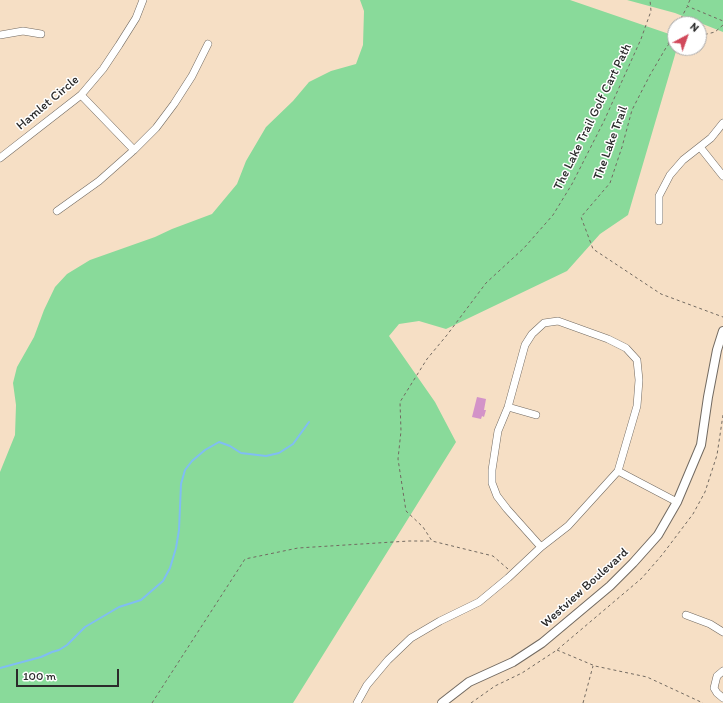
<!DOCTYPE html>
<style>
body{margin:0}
#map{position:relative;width:723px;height:703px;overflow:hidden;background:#f6dfc5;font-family:Itim,sans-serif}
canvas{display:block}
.north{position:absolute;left:667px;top:16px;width:40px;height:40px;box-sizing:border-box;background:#fff;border:1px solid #aaa;border-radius:50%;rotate:41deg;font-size:11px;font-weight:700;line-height:16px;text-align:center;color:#2b2b2b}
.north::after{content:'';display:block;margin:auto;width:14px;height:18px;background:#d1495b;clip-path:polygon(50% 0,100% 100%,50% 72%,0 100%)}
.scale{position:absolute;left:16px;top:669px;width:103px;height:18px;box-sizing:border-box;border:2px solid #2b2b2b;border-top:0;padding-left:5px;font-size:12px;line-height:14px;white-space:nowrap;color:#2b2b2b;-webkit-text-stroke:3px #fff;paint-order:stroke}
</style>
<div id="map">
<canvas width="723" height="703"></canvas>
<div class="north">N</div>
<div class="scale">100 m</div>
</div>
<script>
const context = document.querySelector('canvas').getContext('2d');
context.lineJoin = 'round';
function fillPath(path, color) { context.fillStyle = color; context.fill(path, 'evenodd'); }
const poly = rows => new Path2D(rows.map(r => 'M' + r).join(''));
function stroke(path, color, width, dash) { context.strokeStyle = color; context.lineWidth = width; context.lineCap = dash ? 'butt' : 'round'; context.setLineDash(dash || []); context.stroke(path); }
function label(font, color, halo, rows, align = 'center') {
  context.font = font + ' Itim,sans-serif'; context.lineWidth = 3; context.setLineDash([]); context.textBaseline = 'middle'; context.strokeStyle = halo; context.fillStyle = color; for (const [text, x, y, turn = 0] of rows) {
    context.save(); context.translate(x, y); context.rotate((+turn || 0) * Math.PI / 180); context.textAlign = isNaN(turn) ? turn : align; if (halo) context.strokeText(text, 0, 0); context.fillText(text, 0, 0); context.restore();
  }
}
const green = poly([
 [360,0,570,0,675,36,675,48,677,48,628,215,600,234,567,271,446,329,419,321,399,324,389,336,435,402,456,442,293,703,0,703,0,472,15,435,16,405,13,383,17,367,34,337,44,310,55,287,67,274,90,260,155,237,172,229,212,214,237,184,246,161,266,127,293,101,309,82,331,71,356,64,363,45,364,11],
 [627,0,723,0,723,32,675,13]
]);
const stream = poly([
 [0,668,41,657,52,652,59,650,67,645,85,627,119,607,141,600,163,581,170,568,176,548,179,530,181,484,185,470,192,461,205,450,219,442,230,446,241,453,266,456,279,453,293,444,309,422]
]);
const building = poly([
 [477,397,486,399,484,410,486,410,484,417,482,416,481,419,472,417]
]);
const path = poly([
 [690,0,687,6,723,21],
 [678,24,687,7],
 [699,36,715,32,723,25],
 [675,41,672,42,667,46,650,75,632,110,622,147,610,183,581,217,593,249,661,294,723,317],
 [668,44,675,30],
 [508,569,493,556,432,541,423,527,406,511,398,459,401,431,400,402,427,359,447,335,486,283,524,248,553,215,572,184,604,121,641,39,651,11,650,0],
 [557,650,595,666,647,677,703,703],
 [152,703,245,559,298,548,409,541,431,541],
 [471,703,495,686,522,673,557,650,642,578,662,555,693,514,705,492,717,455,723,415],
 [583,703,593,666]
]);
const minor = poly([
 [0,35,23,31,41,34],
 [81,95,134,150],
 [700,147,723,176],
 [0,158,81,95,103,69,119,45,136,18,143,0],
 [57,211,99,181,134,150,156,128,174,104,192,76,208,44],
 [659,221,659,196,670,175,683,160,711,138,723,123],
 [508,407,536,415],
 [618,471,677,502],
 [686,615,710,624,723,632],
 [723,671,717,676,714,688,717,693,723,698],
 [357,703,367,685,388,660,411,638,440,621,479,602,508,578,541,547,568,526,618,471,637,406,639,380,637,360,626,348,608,339,558,321,544,323,532,334,525,345,508,407,498,431,492,470,492,483,497,496,507,509,541,547]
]);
const tertiary = poly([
 [442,703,469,682,513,662,542,643,610,586,633,563,658,535,677,502,701,445,708,397,717,350,723,331]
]);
const streetNames = [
 ["Hamlet Circle",48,103,-40],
 ["The Lake Trail Golf Cart Path",593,117,-64],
 ["The Lake Trail",611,143,-70],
 ["Westview Boulevard",585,588,-42]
];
fillPath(green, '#89da9a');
stroke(stream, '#80bdf3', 2);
fillPath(building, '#d393c8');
stroke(minor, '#726a61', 8);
stroke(tertiary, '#726a61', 10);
stroke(path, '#726a61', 1, [3, 3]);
stroke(minor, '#fff', 7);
stroke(tertiary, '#fff', 8);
label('13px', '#2b2b2b', '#fff', streetNames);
</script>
